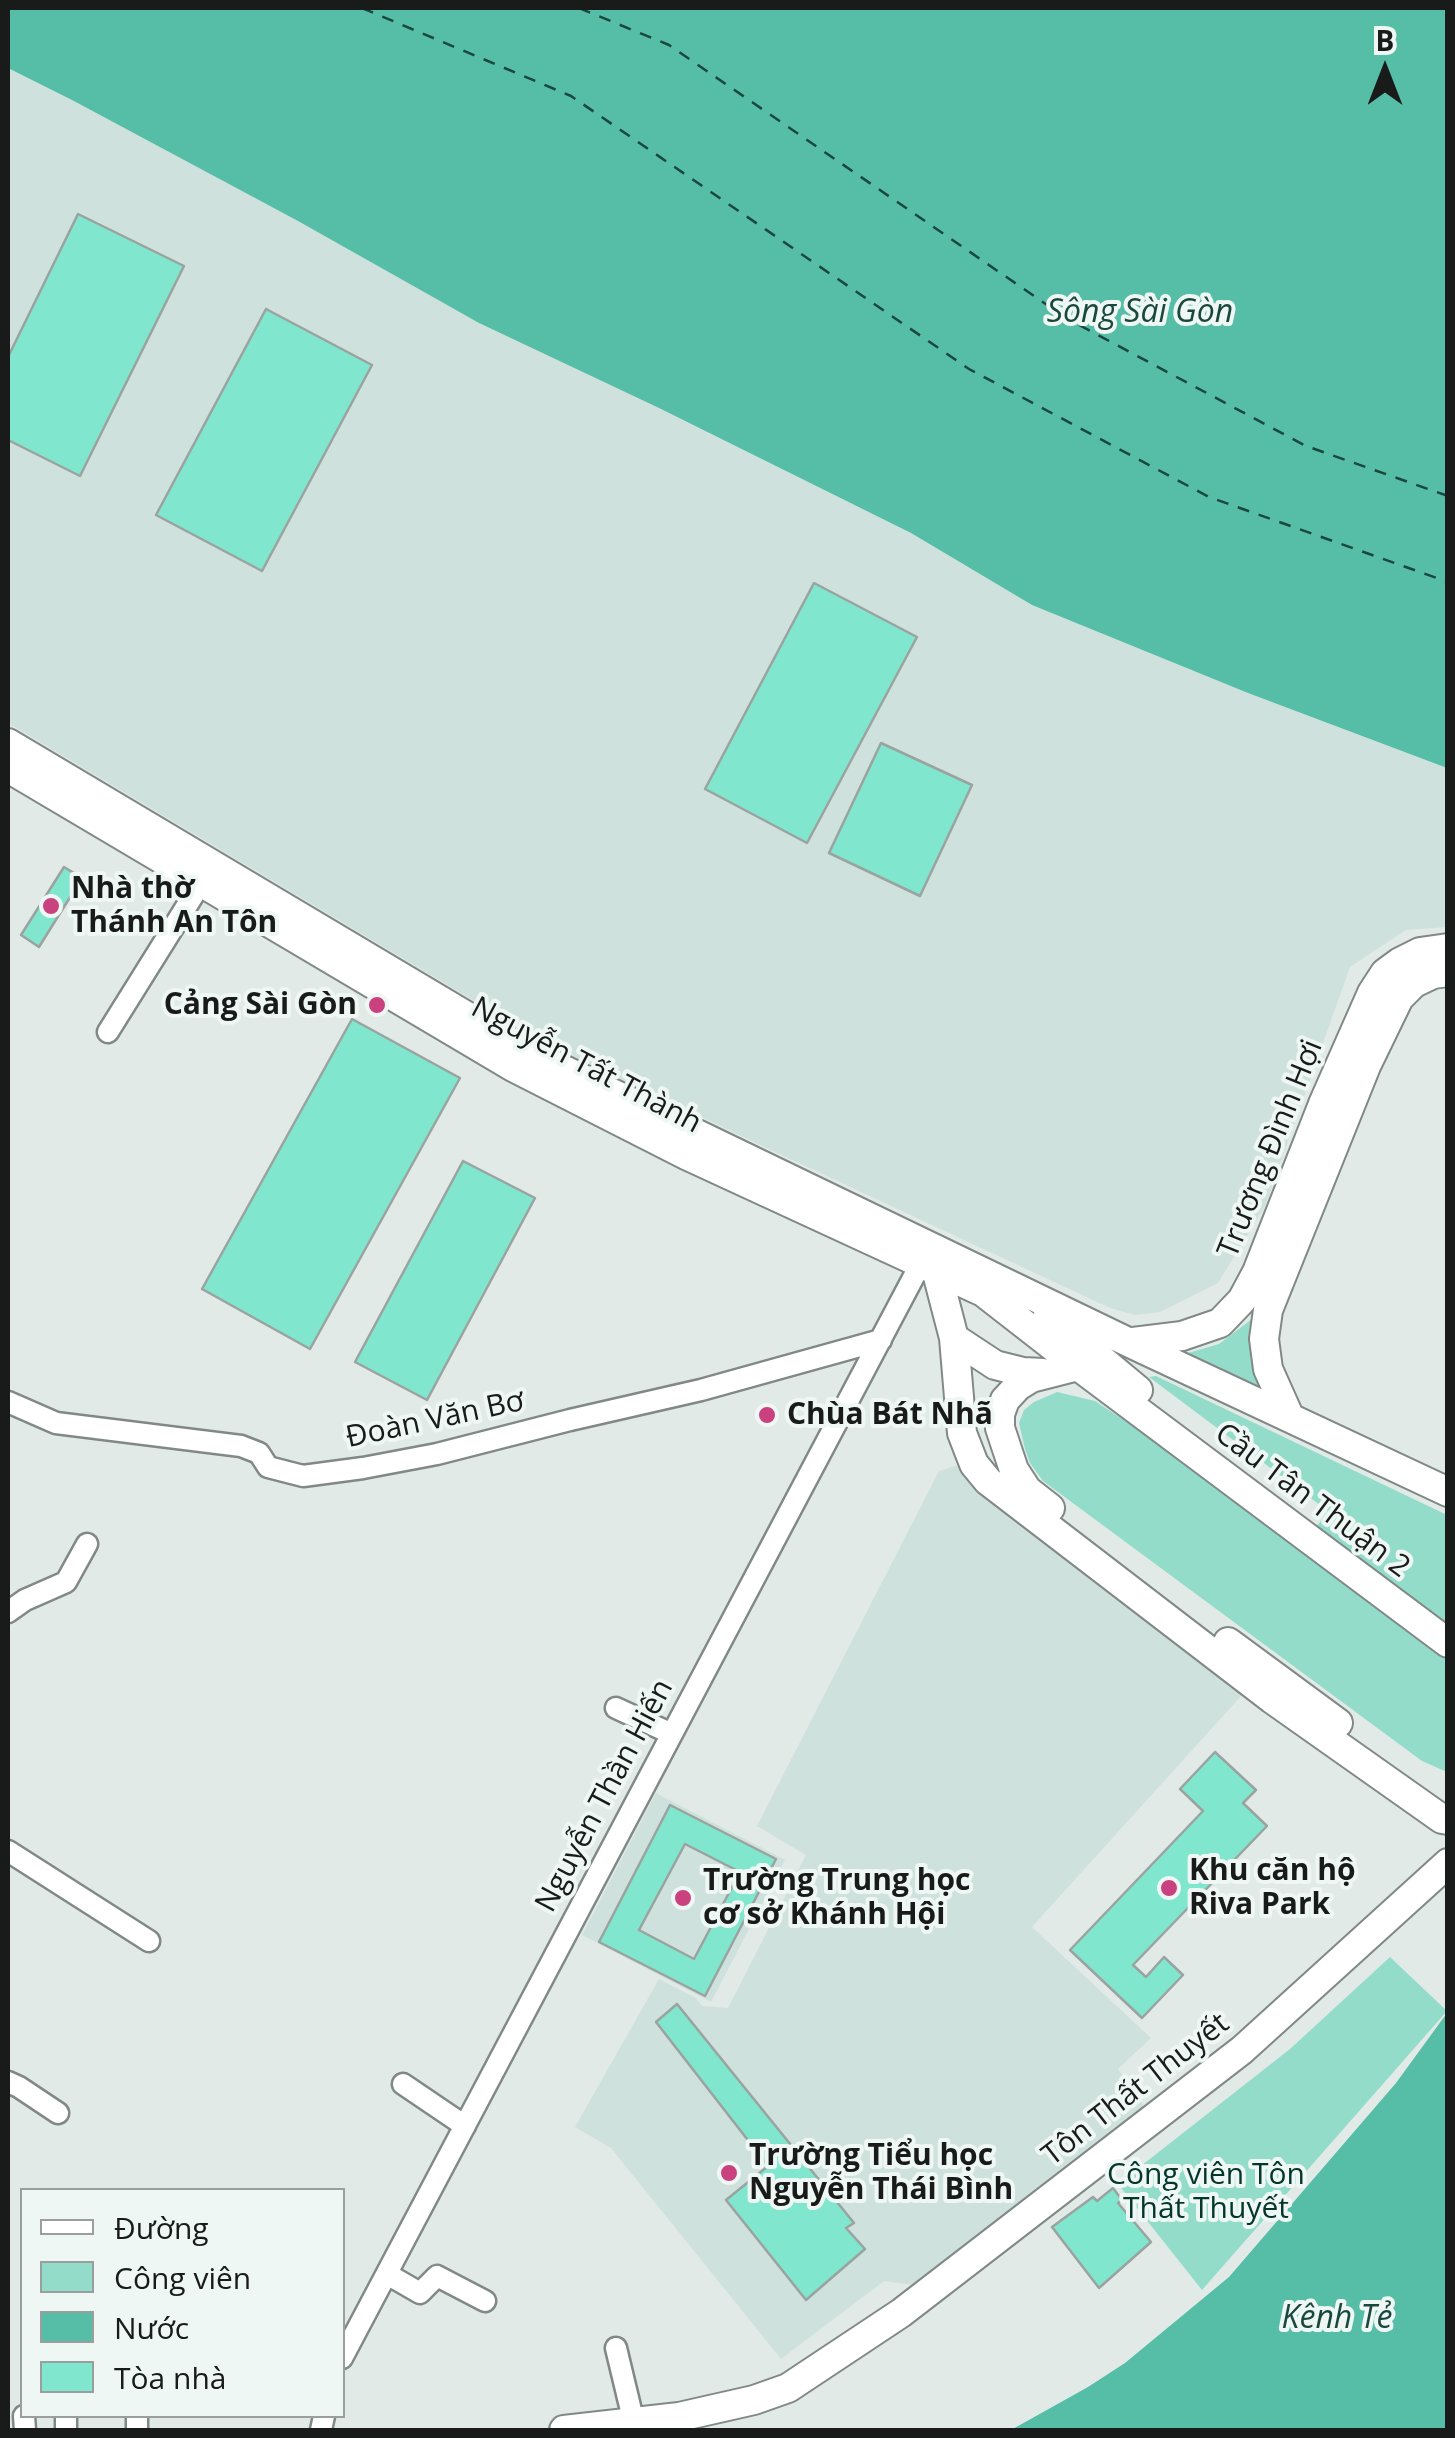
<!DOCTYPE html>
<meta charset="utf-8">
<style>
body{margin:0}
#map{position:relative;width:1455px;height:2438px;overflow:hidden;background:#e1eae7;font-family:"Open Sans",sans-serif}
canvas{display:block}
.frame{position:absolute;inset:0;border:10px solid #181b1a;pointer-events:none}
.legend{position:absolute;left:20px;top:2188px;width:325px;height:230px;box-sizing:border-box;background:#eef7f4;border:2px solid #989f9d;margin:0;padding:12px 18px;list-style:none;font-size:30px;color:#181b1a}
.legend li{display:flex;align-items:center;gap:20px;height:50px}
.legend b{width:50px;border:2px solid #989f9d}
.north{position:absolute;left:1335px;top:20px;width:100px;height:100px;-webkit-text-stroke:8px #eef7f4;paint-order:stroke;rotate:0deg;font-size:28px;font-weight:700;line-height:40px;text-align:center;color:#181b1a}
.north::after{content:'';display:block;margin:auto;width:35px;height:45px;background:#181b1a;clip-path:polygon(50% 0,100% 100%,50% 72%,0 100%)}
</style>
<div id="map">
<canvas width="1455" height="2438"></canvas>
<div class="frame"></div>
<ul class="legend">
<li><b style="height:12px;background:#fff"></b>Đường</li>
<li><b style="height:28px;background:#93dcca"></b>Công viên</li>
<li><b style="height:28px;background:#56bda6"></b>Nước</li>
<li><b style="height:28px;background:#80e6ce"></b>Tòa nhà</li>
</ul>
<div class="north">B</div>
</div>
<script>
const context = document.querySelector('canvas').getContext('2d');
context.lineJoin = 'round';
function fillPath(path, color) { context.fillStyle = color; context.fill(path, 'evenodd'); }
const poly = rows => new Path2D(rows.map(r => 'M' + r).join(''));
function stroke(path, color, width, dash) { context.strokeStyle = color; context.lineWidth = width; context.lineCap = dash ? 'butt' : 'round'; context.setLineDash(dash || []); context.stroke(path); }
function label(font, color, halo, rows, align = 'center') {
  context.font = font + ' "Open Sans",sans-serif'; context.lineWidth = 8; context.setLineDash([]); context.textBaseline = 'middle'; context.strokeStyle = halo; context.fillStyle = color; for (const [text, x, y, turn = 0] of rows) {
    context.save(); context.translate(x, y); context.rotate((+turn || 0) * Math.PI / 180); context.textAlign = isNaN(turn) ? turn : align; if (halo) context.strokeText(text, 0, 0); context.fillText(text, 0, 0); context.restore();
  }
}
const built = poly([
 [8,68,72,100,298,221,479,323,659,408,911,533,1032,605,1248,693,1447,768,1447,927,1406,930,1350,967,1265,1206,1218,1283,1160,1312,1135,1315,1110,1308,758,1144,540,1040,8,723],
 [965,1463,1006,1509,1062,1557,1242,1695,1032,1927,1151,2038,1118,2069,1148,2112,915,2285,884,2281,781,2359,611,2148,575,2127,659,1979,696,1998,702,2006,728,2008,806,1855,757,1826,939,1471],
 [656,1793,785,1860,711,2002,582,1935]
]);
const green = poly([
 [1256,1316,1265,1389,1188,1353,1219,1344],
 [1156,1376,1447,1515,1447,1772,1422,1761,1043,1481,1030,1463,1025,1449,1019,1423,1024,1410,1034,1402,1057,1392,1095,1401,1218,1482,1303,1545,1328,1511,1149,1377],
 [1390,1957,1447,2011,1202,2290,1118,2184,1290,2049]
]);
const water = poly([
 [8,8,1447,8,1447,768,1248,693,1032,605,911,533,659,408,479,323,298,221,72,100,8,68],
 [1447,2013,1447,2430,1011,2430,1088,2387,1125,2363,1229,2277,1396,2083]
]);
const ferry = poly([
 [362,8,571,96,969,369,1209,497,1448,582],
 [579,8,669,45,1066,318,1306,446,1448,496]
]);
const building = poly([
 [78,214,184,266,80,476,8,440,8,357,78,214],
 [266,309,372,365,262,571,156,515,266,309],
 [814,583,917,637,807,843,705,789,814,583],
 [881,743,972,785,920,896,829,853,881,743],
 [64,867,82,878,39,947,21,935,64,867],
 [352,1019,460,1078,310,1349,202,1289,352,1019],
 [463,1161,535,1198,427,1400,355,1362,463,1161],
 [1215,1752,1256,1790,1243,1803,1267,1826,1133,1965,1146,1977,1164,1957,1183,1975,1142,2018,1070,1950,1203,1811,1180,1789,1215,1752],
 [670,1805,776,1859,705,1996,599,1942,670,1805],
 [685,1844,740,1872,694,1959,639,1930,685,1844],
 [677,2004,854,2223,846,2228,865,2249,806,2300,726,2200,768,2166,656,2022,677,2004],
 [1113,2188,1122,2200,1118,2203,1151,2242,1099,2288,1052,2227,1093,2197,1097,2201,1113,2188]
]);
const minor = poly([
 [108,1032,201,883],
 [8,1402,56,1423,241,1446,259,1453,268,1467,303,1476,363,1468,437,1454,570,1420,701,1390,881,1340],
 [8,1612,25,1600,66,1582,87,1544],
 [616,1708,672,1734],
 [8,1851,149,1941],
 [8,2082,19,2087,58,2113],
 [403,2084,465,2126],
 [387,2274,420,2293,437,2276,485,2301],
 [616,2348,634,2423],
 [342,2358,921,1263],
 [24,2416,25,2430],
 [66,2430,66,2416],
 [137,2430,137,2416],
 [321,2430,324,2416]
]);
const major = poly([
 [8,743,527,1052,1130,1343,1448,1492],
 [8,768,513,1067,686,1155,983,1292,1078,1366,1448,1643],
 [936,1269,954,1338,962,1433,974,1464,988,1481,1272,1699,1442,1819,1448,1820],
 [1048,1315,1138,1390],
 [954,1338,995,1365,1023,1372,1043,1373],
 [1133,1342,1182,1336,1220,1323,1242,1300,1257,1272,1323,1104,1372,993,1385,973,1400,962,1420,952,1448,948],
 [1289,1416,1268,1369,1264,1339,1268,1310,1366,1066,1399,998,1414,983,1433,974,1448,972],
 [1050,1508,1027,1490,1014,1470,1000,1428,1000,1414,1005,1400,1018,1386,1031,1378,1078,1366],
 [1228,1642,1338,1723],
 [564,2430,679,2417,754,2400,788,2388,901,2313,1242,2050,1448,1863]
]);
const markers = [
 [51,906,10,"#c9417e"],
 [377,1005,10,"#c9417e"],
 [767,1415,10,"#c9417e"],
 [1169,1888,10,"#c9417e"],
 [683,1898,10,"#c9417e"],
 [729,2173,10,"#c9417e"]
];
const poiNames = [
 ["Nhà thờ",71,889],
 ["Thánh An Tôn",71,923],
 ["Cảng Sài Gòn",357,1005,"right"],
 ["Chùa Bát Nhã",787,1415],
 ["Khu căn hộ",1189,1871],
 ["Riva Park",1189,1905],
 ["Trường Trung học",703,1881],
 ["cơ sở Khánh Hội",703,1915],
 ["Trường Tiểu học",749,2156],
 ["Nguyễn Thái Bình",749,2190]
];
const streetNames = [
 ["Nguyễn Tất Thành",586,1066,28],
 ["Trương Đình Hợi",1271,1149,-68],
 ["Đoàn Văn Bơ",435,1420,-12],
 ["Cầu Tân Thuận 2",1312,1501,37],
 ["Nguyễn Thần Hiến",605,1796,-62],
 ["Tôn Thất Thuyết",1136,2090,-38]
];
const parkNames = [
 ["Công viên Tôn",1206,2175],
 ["Thất Thuyết",1206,2209]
];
const waterNames = [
 ["Sông Sài Gòn",1140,313],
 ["Kênh Tẻ",1337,2319]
];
fillPath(built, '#cfe1dc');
fillPath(green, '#93dcca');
fillPath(water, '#56bda6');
stroke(ferry, '#1a483e', 2.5, [12, 10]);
fillPath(building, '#80e6ce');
stroke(building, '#9aa3a0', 2.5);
stroke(minor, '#818987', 25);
stroke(major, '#818987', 32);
stroke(minor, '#fff', 20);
stroke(major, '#fff', 28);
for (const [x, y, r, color] of markers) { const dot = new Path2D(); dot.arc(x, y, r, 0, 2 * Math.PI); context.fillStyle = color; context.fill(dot); stroke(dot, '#eef7f4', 4); }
label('bold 30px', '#181b1a', '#eef7f4', poiNames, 'left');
label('30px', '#181b1a', '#eef7f4', streetNames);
label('30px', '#04362c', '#eef7f4', parkNames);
label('italic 32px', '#1a483e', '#eef7f4', waterNames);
</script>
